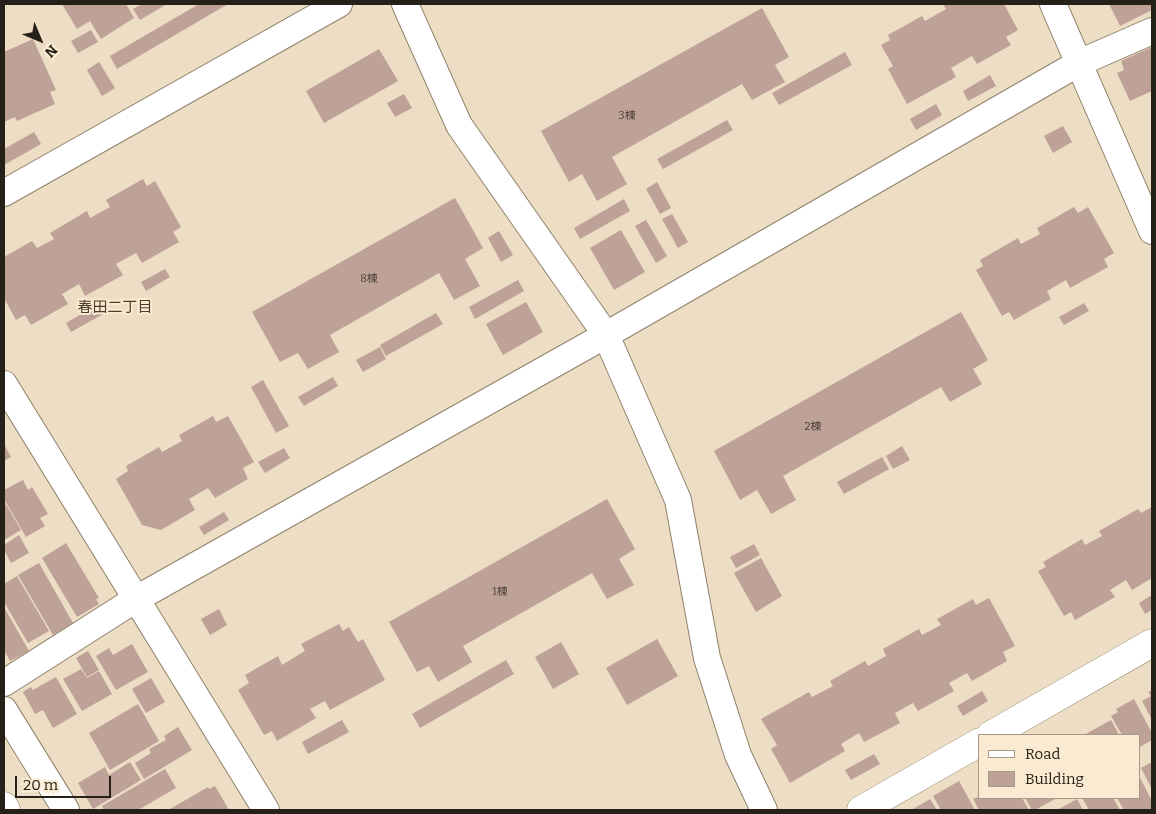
<!DOCTYPE html>
<meta charset="utf-8">
<style>
body{margin:0}
#map{position:relative;width:1156px;height:814px;overflow:hidden;background:#edddc4;font-family:Bitter,serif}
canvas{display:block}
.frame{position:absolute;inset:0;border:5px solid #262118;pointer-events:none}
.legend{position:absolute;left:978px;top:734px;width:162px;height:65px;box-sizing:border-box;background:#faead1;border:1px solid #a59a87;margin:0;padding:6px 9px;list-style:none;font-size:15px;color:#262118}
.legend li{display:flex;align-items:center;gap:10px;height:25px}
.legend b{width:25px;border:1px solid #a59a87}
.north{position:absolute;left:15px;top:15px;width:50px;height:50px;-webkit-text-stroke:4px #faead1;paint-order:stroke;rotate:135deg;font-size:14px;font-weight:700;line-height:20px;text-align:center;color:#262118}
.north::after{content:'';display:block;margin:auto;width:18px;height:22px;background:#262118;clip-path:polygon(50% 0,100% 100%,50% 72%,0 100%)}
.scale{position:absolute;left:15px;top:776px;width:96px;height:22px;box-sizing:border-box;border:2px solid #262118;border-top:0;padding-left:6px;font-size:15px;line-height:18px;white-space:nowrap;color:#262118;-webkit-text-stroke:4px #faead1;paint-order:stroke}
</style>
<div id="map">
<canvas width="1156" height="814"></canvas>
<div class="frame"></div>
<ul class="legend">
<li><b style="height:6px;background:#fff"></b>Road</li>
<li><b style="height:14px;background:#bea197"></b>Building</li>
</ul>
<div class="north">N</div>
<div class="scale">20 m</div>
</div>
<script>
const context = document.querySelector('canvas').getContext('2d');
context.lineJoin = 'round';
function fillPath(path, color) { context.fillStyle = color; context.fill(path, 'evenodd'); }
const poly = rows => new Path2D(rows.map(r => 'M' + r).join(''));
function stroke(path, color, width, dash) { context.strokeStyle = color; context.lineWidth = width; context.lineCap = dash ? 'butt' : 'round'; context.setLineDash(dash || []); context.stroke(path); }
function label(font, color, halo, rows, align = 'center') {
  context.font = font + ' Bitter,"Noto Sans JP",serif'; context.lineWidth = 4; context.setLineDash([]); context.textBaseline = 'middle'; context.strokeStyle = halo; context.fillStyle = color; for (const [text, x, y, turn = 0] of rows) {
    context.save(); context.translate(x, y); context.rotate((+turn || 0) * Math.PI / 180); context.textAlign = isNaN(turn) ? turn : align; if (halo) context.strokeText(text, 0, 0); context.fillText(text, 0, 0); context.restore();
  }
}
const building = poly([
 [62,4,126,4,134,18,101,39,90,21,77,29],
 [142,4,167,4,140,20,133,9],
 [199,4,228,4,117,69,110,56],
 [943,4,1004,4,1018,30,1006,37,1011,45,977,64,972,56,951,68,956,77,907,104,888,69,893,66,881,45,890,40,888,35,922,16,925,21,946,9],
 [1109,4,1152,4,1152,10,1120,26],
 [762,8,789,57,775,65,785,82,752,100,742,84,612,157,627,184,597,201,582,174,569,182,541,131],
 [91,30,98,42,78,53,71,41],
 [33,39,56,90,50,92,55,104,17,121,15,117,4,122,4,52],
 [1152,47,1152,91,1130,101,1117,73,1124,70,1121,61],
 [379,49,398,81,324,123,306,91],
 [845,52,852,65,779,105,772,93],
 [99,62,115,88,102,96,87,70],
 [990,75,996,86,968,101,963,91],
 [404,94,412,108,395,117,387,103],
 [936,104,942,115,916,130,910,119],
 [727,120,733,130,663,169,657,159],
 [1063,126,1072,142,1053,153,1044,136],
 [34,132,41,144,4,165,4,149],
 [143,179,147,186,155,181,181,227,173,232,179,242,142,263,136,253,116,264,123,275,85,296,79,284,62,294,68,304,31,325,25,315,16,320,4,298,4,257,32,241,37,248,54,239,50,233,87,211,90,218,110,207,106,200],
 [657,182,671,208,660,214,646,189],
 [455,198,483,248,465,259,480,286,454,300,439,273,330,335,339,352,308,369,298,353,280,362,252,312],
 [624,199,630,211,580,239,574,228],
 [1074,207,1078,213,1088,207,1114,253,1104,259,1108,267,1070,288,1066,280,1047,291,1051,299,1014,320,1009,312,1002,316,976,270,983,266,980,260,1018,238,1021,244,1040,234,1037,228],
 [672,214,688,242,678,248,662,219],
 [646,220,667,256,656,263,635,226],
 [621,230,645,272,614,290,590,248],
 [499,231,513,255,501,262,488,238],
 [165,269,170,277,146,291,141,282],
 [518,280,524,291,475,319,469,307],
 [526,302,543,332,503,355,486,324],
 [100,303,105,313,71,332,66,323],
 [1084,303,1089,311,1064,325,1059,317],
 [961,312,988,360,973,369,982,384,950,402,941,387,783,476,796,500,771,514,757,490,740,500,714,451],
 [436,313,443,324,386,356,380,345],
 [380,347,386,359,363,372,356,360],
 [333,377,338,386,304,406,298,397],
 [263,380,289,426,276,433,251,387],
 [213,416,216,422,228,416,254,462,243,468,248,479,215,498,208,488,189,499,195,510,161,530,142,525,116,479,128,471,126,466,159,447,162,452,182,441,179,435],
 [4,444,11,457,4,461],
 [902,446,910,460,893,469,886,456],
 [284,448,290,458,265,473,258,462],
 [882,457,889,469,844,494,837,482],
 [23,480,28,490,32,487,48,514,40,518,45,526,26,537,4,499,4,490],
 [607,499,635,549,619,559,634,585,607,599,592,573,463,646,472,662,438,682,429,666,417,672,389,622],
 [4,501,21,530,4,540],
 [1152,507,1152,578,1132,590,1126,580,1110,590,1115,597,1075,620,1071,612,1064,616,1038,571,1046,567,1043,562,1082,539,1085,545,1102,536,1099,531,1138,509,1141,513],
 [224,512,229,520,204,535,199,527],
 [19,535,29,553,11,563,4,550,4,545],
 [66,543,99,598,96,599,99,604,77,617,42,558],
 [754,544,760,555,736,568,730,557],
 [761,558,782,596,756,612,734,573],
 [39,563,73,623,53,635,18,575],
 [17,576,49,631,28,643,4,602,4,584],
 [1152,595,1152,610,1145,614,1139,603],
 [989,598,1015,646,1003,652,1007,661,972,681,967,673,949,683,954,691,918,711,913,703,895,713,900,723,864,742,859,733,841,744,845,751,790,783,771,749,777,745,761,719,809,692,812,697,833,686,830,681,865,661,868,666,886,656,883,649,919,629,922,635,941,625,937,619,973,599,976,605],
 [4,607,29,651,10,661,4,650],
 [219,609,227,625,210,635,201,619],
 [339,624,343,631,349,627,358,642,363,639,385,680,330,710,325,701,310,709,316,718,277,741,272,731,264,735,238,690,249,683,245,675,278,656,282,665,305,651,301,644],
 [657,639,678,676,627,705,606,668],
 [561,642,579,674,553,689,535,657],
 [132,644,148,672,116,690,96,656,109,648,113,655],
 [88,651,99,670,87,677,76,658],
 [506,660,514,674,420,728,412,714],
 [81,669,87,678,99,671,112,694,82,711,63,679],
 [56,677,77,714,53,728,43,710,35,714,23,692,31,687,33,690],
 [151,678,165,702,146,713,132,689],
 [1152,690,1152,720,1142,701,1151,696,1148,692],
 [982,691,988,701,963,716,957,706],
 [1134,699,1152,733,1152,740,1140,747,1140,735,1122,735,1111,716,1118,712,1116,709],
 [138,704,159,741,110,770,89,733],
 [342,720,349,732,308,754,302,742],
 [1111,720,1119,735,1084,735],
 [178,727,192,750,144,779,135,763,151,753,149,749,166,740,164,736],
 [874,754,880,764,851,780,845,770],
 [130,762,141,780,93,809,78,783,105,767,109,775],
 [1152,762,1152,789,1141,768],
 [165,769,176,788,138,810,104,810,102,806],
 [1140,778,1152,801,1152,809,1124,810,1117,798,1140,798],
 [959,781,975,810,941,810,933,796],
 [215,786,229,810,170,809,208,787,209,789],
 [980,796,980,798,1022,798,1029,810,979,810,973,799],
 [1025,798,1057,798,1035,810,1032,810],
 [1082,798,1113,798,1120,810,1089,810],
 [930,799,937,810,911,810,920,805],
 [1077,799,1083,810,1057,810]
]);
const street = poly([
 [405,4,459,125,606,335,678,500,707,658,738,755,764,810],
 [1053,4,1152,231],
 [4,193,339,4],
 [4,384,266,810],
 [4,683,136,599,606,335,1079,63,1152,31],
 [4,710,66,810]
]);
const secondary = poly([
 [991,735,1152,643],
 [861,810,980,742]
]);
const highway = poly([
 [4,806,6,810]
]);
const numberNames = [
 ["3棟",627,116],
 ["8棟",369,279],
 ["2棟",813,427],
 ["1棟",500,592]
];
const neighbourhoodNames = [
 ["春田二丁目",115,308]
];
fillPath(building, '#bea197');
stroke(street, '#8f816a', 28);
stroke(secondary, '#8f816a', 29);
stroke(highway, '#8f816a', 29);
stroke(street, '#fff', 26);
stroke(secondary, '#fff', 28);
stroke(highway, '#fff', 28);
label('11px', '#4c4138', null, numberNames);
label('15px', '#4a3d29', '#faead1', neighbourhoodNames);
</script>
